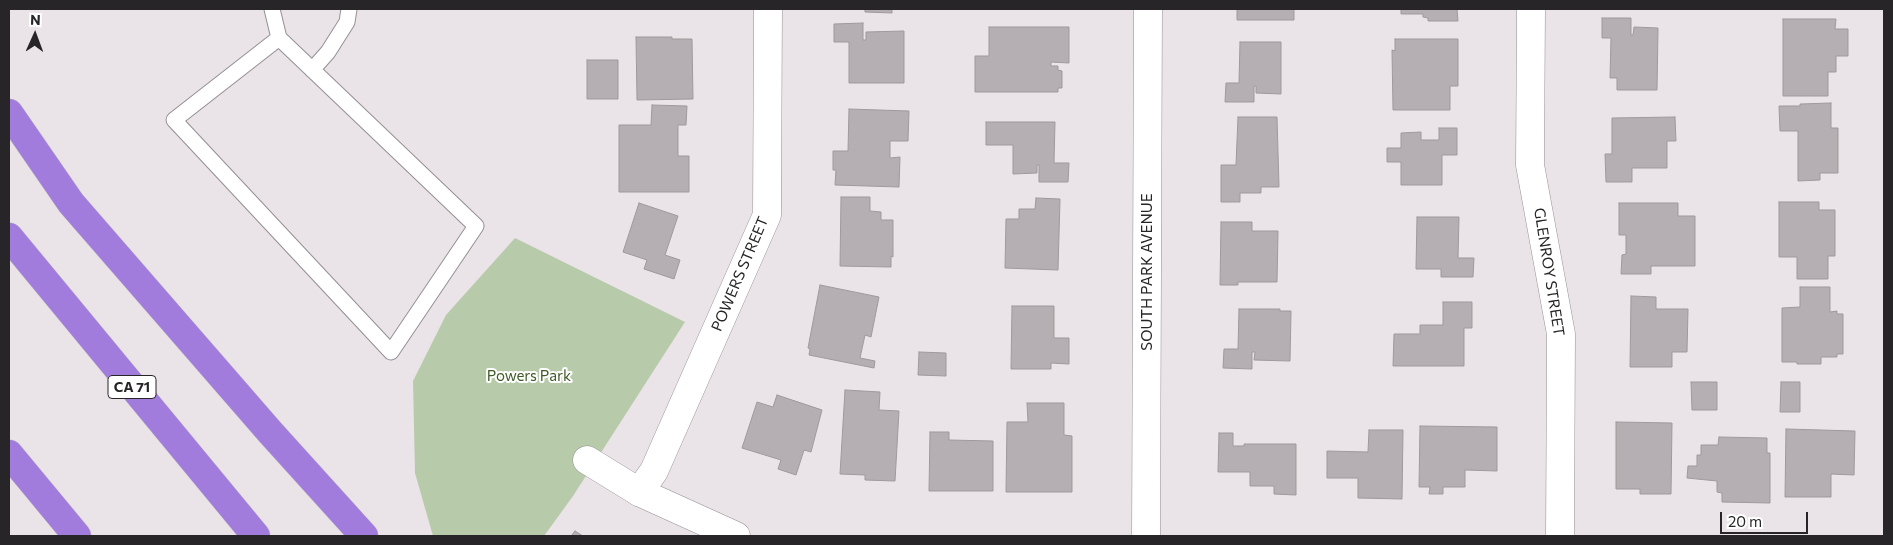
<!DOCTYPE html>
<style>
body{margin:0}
#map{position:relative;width:1893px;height:545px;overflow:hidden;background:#eae4e9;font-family:Commissioner,sans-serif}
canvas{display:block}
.frame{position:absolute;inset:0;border:10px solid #272527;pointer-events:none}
.north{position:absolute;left:10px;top:10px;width:50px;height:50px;-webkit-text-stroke:4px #fff;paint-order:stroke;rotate:2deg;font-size:14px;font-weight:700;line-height:20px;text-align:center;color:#272527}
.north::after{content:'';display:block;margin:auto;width:18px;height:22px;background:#272527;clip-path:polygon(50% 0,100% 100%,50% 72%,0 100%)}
.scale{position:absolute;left:1720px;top:512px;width:88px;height:22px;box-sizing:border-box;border:2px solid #272527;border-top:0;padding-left:6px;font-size:15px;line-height:18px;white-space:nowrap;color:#272527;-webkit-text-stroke:4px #fff;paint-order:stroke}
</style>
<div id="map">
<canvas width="1893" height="545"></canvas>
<div class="frame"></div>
<div class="north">N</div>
<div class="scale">20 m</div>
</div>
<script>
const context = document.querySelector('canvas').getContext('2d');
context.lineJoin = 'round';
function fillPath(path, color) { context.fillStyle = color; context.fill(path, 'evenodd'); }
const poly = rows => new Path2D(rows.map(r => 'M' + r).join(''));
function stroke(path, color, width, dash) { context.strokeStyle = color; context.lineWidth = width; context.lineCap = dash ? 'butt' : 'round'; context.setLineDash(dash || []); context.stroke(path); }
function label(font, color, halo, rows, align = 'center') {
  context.font = font + ' Commissioner,sans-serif'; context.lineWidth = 4; context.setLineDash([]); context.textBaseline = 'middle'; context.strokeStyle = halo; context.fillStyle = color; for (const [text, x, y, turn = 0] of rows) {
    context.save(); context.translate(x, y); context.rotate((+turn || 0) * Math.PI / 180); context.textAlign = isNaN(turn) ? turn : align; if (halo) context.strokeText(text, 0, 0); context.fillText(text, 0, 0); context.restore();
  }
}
const green = poly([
 [515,238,685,322,573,496,544,536,433,536,415,473,413,381,446,315]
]);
const building = poly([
 [865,9,892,9,892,13,865,12,865,9],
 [1222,9,1294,9,1294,20,1237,20,1237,9,1222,9],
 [1401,9,1457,9,1458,21,1428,21,1428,18,1423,17,1423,14,1401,14,1401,9],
 [1602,18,1631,18,1631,35,1633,35,1634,27,1658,28,1657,90,1617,90,1617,78,1610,78,1611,38,1602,38,1602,18],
 [1783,19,1836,19,1835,29,1848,29,1848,56,1836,56,1836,72,1828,72,1828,96,1783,96,1783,19],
 [863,23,863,40,866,40,866,32,904,31,904,83,849,83,849,42,834,42,834,24,863,23],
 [989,27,1069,27,1069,63,1051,62,1051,66,1058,66,1058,70,1062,71,1062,88,1058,88,1058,92,975,92,975,56,989,56,989,27],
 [636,37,672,37,672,39,692,39,693,99,637,100,636,37],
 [1395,39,1458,39,1458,86,1450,86,1450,110,1393,110,1392,50,1395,51,1395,39],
 [1240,42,1281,42,1281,94,1256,93,1256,86,1254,86,1254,102,1225,102,1226,83,1239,83,1240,42],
 [587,60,618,60,618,99,587,99,587,60],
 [1831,103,1831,128,1838,128,1838,173,1820,173,1820,180,1798,181,1798,131,1780,131,1779,106,1800,106,1800,104,1831,103],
 [652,105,687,106,686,125,678,125,678,156,689,156,689,192,619,192,619,125,651,125,652,105],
 [849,109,909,111,908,141,890,141,890,158,900,157,899,187,835,185,836,170,833,170,833,151,848,151,849,109],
 [1238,117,1277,117,1279,187,1261,187,1261,193,1240,193,1240,202,1221,202,1221,165,1236,165,1238,117],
 [1675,117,1676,141,1667,141,1667,168,1632,168,1632,182,1606,182,1605,154,1612,154,1612,118,1675,117],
 [986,122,1055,122,1054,163,1069,163,1068,182,1039,182,1039,165,1037,165,1037,173,1013,174,1013,145,986,145,986,122],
 [1439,128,1457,128,1457,155,1442,155,1442,185,1401,185,1401,162,1387,162,1387,148,1401,148,1401,133,1421,132,1421,140,1439,140,1439,128],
 [841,197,870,197,870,211,881,212,881,220,893,220,893,257,891,256,891,267,840,266,841,197],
 [1036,198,1060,199,1058,270,1005,268,1006,219,1019,219,1019,209,1035,209,1036,198],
 [1779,202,1819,202,1819,210,1835,210,1835,256,1828,256,1828,279,1797,279,1797,257,1779,257,1779,202],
 [639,203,678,216,665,255,680,260,674,279,644,269,647,260,623,252,639,203],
 [1619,203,1678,203,1678,216,1695,216,1695,266,1651,266,1651,274,1621,274,1622,255,1626,254,1626,235,1619,235,1619,203],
 [1417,217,1459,217,1458,258,1474,258,1473,277,1441,277,1441,269,1416,269,1417,217],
 [1221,222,1252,222,1252,231,1278,231,1277,282,1238,282,1238,285,1220,285,1221,222],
 [820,285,879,297,871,337,865,335,860,358,875,361,874,368,809,355,810,349,808,348,820,285],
 [1800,287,1830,287,1830,312,1837,311,1837,314,1843,314,1843,354,1837,354,1837,357,1821,357,1821,364,1797,364,1797,362,1782,362,1782,308,1800,307,1800,287],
 [1631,296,1656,297,1656,309,1688,309,1687,352,1672,352,1672,367,1630,367,1631,296],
 [1443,302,1472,302,1472,328,1464,328,1464,366,1393,366,1394,334,1420,334,1420,325,1443,325,1443,302],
 [1012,306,1054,306,1054,338,1069,338,1069,364,1051,363,1051,369,1011,369,1012,306],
 [1239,309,1280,309,1280,311,1291,311,1290,361,1254,360,1255,352,1252,352,1252,369,1223,368,1224,349,1238,349,1239,309],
 [919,352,946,353,946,376,918,375,919,352],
 [1691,382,1717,382,1717,410,1692,410,1691,382],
 [1781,382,1800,382,1800,412,1780,412,1781,382],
 [845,390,880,392,879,410,899,411,895,481,865,480,865,475,840,474,845,390],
 [777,395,822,410,811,452,804,450,796,475,778,469,781,460,742,448,757,402,773,407,777,395],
 [1027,403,1064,403,1064,435,1072,436,1072,492,1006,492,1007,422,1028,422,1027,403],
 [1616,422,1672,423,1671,494,1640,494,1640,489,1616,489,1616,422],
 [1420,426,1497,427,1497,471,1465,470,1465,487,1443,487,1443,494,1429,494,1430,487,1419,487,1420,426],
 [1786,429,1855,431,1854,475,1831,474,1831,497,1785,497,1786,429],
 [1369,430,1403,430,1402,499,1358,498,1358,478,1327,478,1327,451,1368,452,1369,430],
 [930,432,949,432,949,440,993,441,993,491,929,491,930,432],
 [1219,433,1233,433,1233,446,1244,446,1244,444,1296,444,1296,495,1274,494,1274,486,1250,486,1250,472,1218,472,1219,433],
 [1719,437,1767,438,1767,453,1770,453,1770,503,1722,502,1722,493,1717,492,1717,481,1687,478,1688,466,1697,466,1697,455,1701,455,1701,445,1718,445,1719,437],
 [575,531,583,536,571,536,575,531]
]);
const service = poly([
 [272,9,279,38,476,226,391,352,174,120,279,38],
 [312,70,328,52,347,22,349,9]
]);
const minor = poly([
 [1531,9,1530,165,1561,334,1560,536],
 [639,492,654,471,767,215,768,9]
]);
const tertiary = poly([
 [587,460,639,492,736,536],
 [1146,536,1148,9]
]);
const motorway = poly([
 [9,113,71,203,270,432,364,536],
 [9,237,256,536],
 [9,454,77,536]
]);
const shields = [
 [132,387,48]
];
const shieldNames = [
 ["CA 71",132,387]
];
const streetNames = [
 ["SOUTH PARK AVENUE",1147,272,-90],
 ["GLENROY STREET",1549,272,81],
 ["POWERS STREET",740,274,-67]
];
const parkNames = [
 ["Powers Park",529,376]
];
fillPath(green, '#b7caaa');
fillPath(building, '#b5afb3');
stroke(building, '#9f999c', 1);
stroke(service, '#948f93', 17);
stroke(minor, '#948f93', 29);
stroke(tertiary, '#948f93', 29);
stroke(motorway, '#c3c2c3', 29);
stroke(service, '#fff', 15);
stroke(minor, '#fff', 28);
stroke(tertiary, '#fff', 28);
stroke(motorway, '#a17cdd', 28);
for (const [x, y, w] of shields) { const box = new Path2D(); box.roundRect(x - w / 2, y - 11.5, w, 23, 4); context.fillStyle = '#fff'; context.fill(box); stroke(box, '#272527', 1); }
label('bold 14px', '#272527', null, shieldNames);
label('15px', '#272527', '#fff', streetNames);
label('15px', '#405a28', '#fff', parkNames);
</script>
